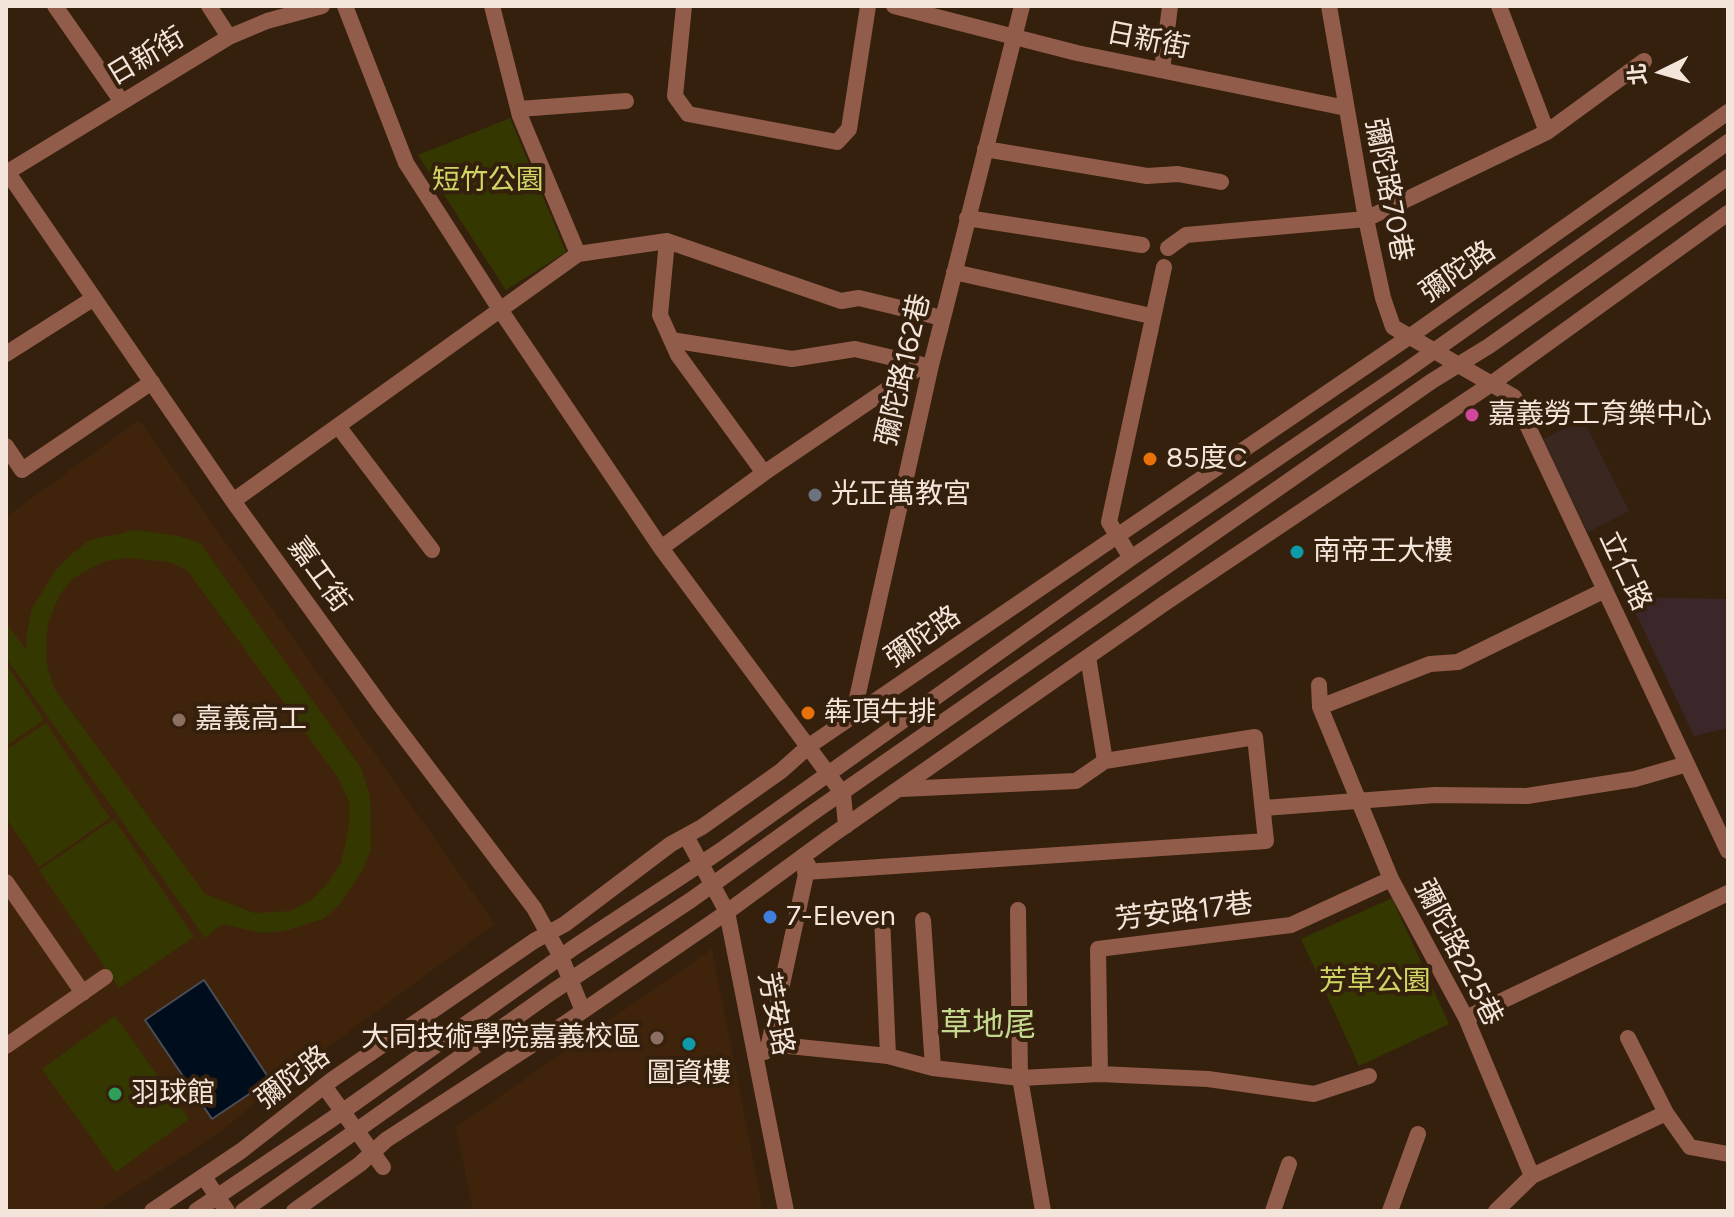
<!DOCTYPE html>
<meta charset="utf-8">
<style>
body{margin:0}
#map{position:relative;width:1734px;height:1217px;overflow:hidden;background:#35200d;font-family:Figtree,"Noto Sans TC",sans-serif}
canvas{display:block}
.frame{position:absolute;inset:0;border:8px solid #f4e5da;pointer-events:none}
.north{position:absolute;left:1622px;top:32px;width:80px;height:80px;-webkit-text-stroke:6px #35200d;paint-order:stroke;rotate:265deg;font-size:22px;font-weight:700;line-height:32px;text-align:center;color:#f4e5da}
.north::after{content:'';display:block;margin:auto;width:28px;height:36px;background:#f4e5da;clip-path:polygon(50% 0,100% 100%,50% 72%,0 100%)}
</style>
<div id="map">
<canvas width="1734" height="1217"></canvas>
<div class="frame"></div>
<div class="north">北</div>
</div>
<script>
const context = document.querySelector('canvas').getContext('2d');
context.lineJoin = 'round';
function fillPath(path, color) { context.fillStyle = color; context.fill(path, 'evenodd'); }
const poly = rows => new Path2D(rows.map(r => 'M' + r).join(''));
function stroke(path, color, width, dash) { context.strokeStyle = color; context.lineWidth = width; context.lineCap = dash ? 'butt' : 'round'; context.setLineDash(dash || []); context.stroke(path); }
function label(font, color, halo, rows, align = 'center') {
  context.font = font + ' Figtree,"Noto Sans TC",sans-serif'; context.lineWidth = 8; context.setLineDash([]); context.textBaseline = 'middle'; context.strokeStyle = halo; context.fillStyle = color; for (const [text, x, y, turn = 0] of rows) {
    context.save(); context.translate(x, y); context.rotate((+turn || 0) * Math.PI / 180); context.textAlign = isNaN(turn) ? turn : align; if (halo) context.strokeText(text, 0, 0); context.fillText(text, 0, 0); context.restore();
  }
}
const commercial = poly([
 [1628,597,1728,599,1728,728,1694,736]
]);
const industrial = poly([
 [1583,419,1629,511,1588,532,1542,440]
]);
const built = poly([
 [139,420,495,924,279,1083,220,1132,98,1211,6,1211,6,517],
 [712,949,763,1211,473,1211,456,1127]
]);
const green = poly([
 [510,118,566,252,506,290,418,155],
 [136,530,179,536,200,543,361,768,370,796,371,850,363,869,340,904,323,919,284,931,262,933,223,924,205,938,6,658,6,623,27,651,26,636,32,608,56,570,73,553,90,540],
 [127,558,169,562,187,570,337,776,349,801,349,826,341,863,328,883,311,900,291,911,254,913,205,894,54,688,47,665,46,644,48,623,60,594,72,580,85,571,106,561],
 [6,664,44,720,6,746],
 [46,723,110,818,39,867,6,818,6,750],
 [114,819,194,937,119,988,39,870],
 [1392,898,1449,1024,1359,1066,1301,939],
 [115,1016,189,1119,116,1172,42,1069]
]);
const water = poly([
 [204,980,270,1080,212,1119,145,1020,204,980]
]);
const minor = poly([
 [55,6,122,102],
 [209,6,229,37],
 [345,6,406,163,501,311,661,548,843,794,846,826],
 [684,6,675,96,688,114,837,142,849,129,868,6],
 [894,6,1077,53,1346,108],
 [1329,6,1366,219,1383,298,1393,327,1514,397,1728,851],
 [1162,70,1170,6],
 [519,109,626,101],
 [1547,132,1644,61],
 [985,149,1147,176,1178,174,1221,182],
 [6,170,233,501,384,710,534,908,561,957,583,1011],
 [6,173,229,37,267,21,322,6],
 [967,218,1142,245],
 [1168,248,1186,235,1366,219,1547,132,1499,6],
 [578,254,667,241],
 [954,272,1151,316],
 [671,340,792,359,855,349,923,365],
 [6,354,94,298],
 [338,426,432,550],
 [6,446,22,470,152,382],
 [764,473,678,355,660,315,667,241,841,301,859,298,942,318],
 [233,501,578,254,520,116,492,6],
 [661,548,764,473,923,365,931,365],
 [1131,558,1109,522,1164,267],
 [1319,685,1320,707,1430,664,1458,662,1605,590],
 [1320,707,1391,879,1466,1018,1532,1176,1496,1211],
 [853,716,931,365,1022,6],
 [901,789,1076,781,1105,761],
 [1264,808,1435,795,1527,796,1635,779,1687,764],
 [686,836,727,912,786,1211],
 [805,872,1266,841,1255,737,1105,761,1088,657],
 [6,882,83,993],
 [1018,910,1020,1078,1043,1211],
 [882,916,888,1056],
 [923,920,933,1068],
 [1466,1018,1728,893],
 [1628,1038,1666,1113,1690,1147,1728,1154],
 [769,1044,888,1056,933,1068,1020,1078,1100,1074,1208,1079,1314,1094,1369,1076],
 [6,1046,105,977],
 [765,1052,769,1044,808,865],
 [1100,1074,1098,949,1291,925,1391,879],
 [324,1086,383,1167],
 [1532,1176,1666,1113],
 [204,1177,227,1211],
 [152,1211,241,1151,333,1079,534,941,565,924,671,844,702,827,781,771,809,746,1409,337,1728,112],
 [196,1211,332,1119,576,946,720,851,1131,558,1410,368,1728,142],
 [243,1211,552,992,691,900,811,814,1432,381,1489,346,1728,177],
 [294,1211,360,1164,386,1140,564,1024,727,912,828,838,1165,603,1491,384,1728,213],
 [1273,1211,1289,1164],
 [1390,1211,1418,1134]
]);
const markers = [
 [1472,415,8,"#d1479c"],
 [1150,459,8,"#e8710a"],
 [815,495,8,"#6b7280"],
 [1297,552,8,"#0f9aa8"],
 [808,713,8,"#e8710a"],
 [179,720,8,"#8d6e63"],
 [770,917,8,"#3f7fe0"],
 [657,1038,8,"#8d6e63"],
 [689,1044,8,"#0f9aa8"],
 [115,1094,8,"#2e9e5b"]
];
const streetNames = [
 ["日新街",1148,41,11],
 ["日新街",146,57,-31],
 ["彌陀路70巷",1388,190,79],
 ["彌陀路",1458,272,-35],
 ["彌陀路162巷",904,370,-77],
 ["立仁路",1625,571,65],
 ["嘉工街",319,575,54],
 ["彌陀路",923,637,-35],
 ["芳安路17巷",1184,912,-7],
 ["彌陀路225巷",1458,953,63],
 ["芳安路",775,1014,79],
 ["彌陀路",293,1078,-37]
];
const parkNames = [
 ["短竹公園",488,181],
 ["芳草公園",1375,982]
];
const poiNames = [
 ["嘉義勞工育樂中心",1488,415],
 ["85度C",1166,459],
 ["光正萬教宮",831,495],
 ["南帝王大樓",1313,552],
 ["犇頂牛排",824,713],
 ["嘉義高工",195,720],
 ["7-Eleven",786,917],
 ["大同技術學院嘉義校區",641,1038,"right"],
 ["圖資樓",689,1074,"center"],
 ["羽球館",131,1094]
];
const quarterNames = [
 ["草地尾",988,1026]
];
fillPath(commercial, '#3b2729');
fillPath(industrial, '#3a2820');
fillPath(built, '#3f240b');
fillPath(green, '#353700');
fillPath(water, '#000d1d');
stroke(water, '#494e56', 2);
stroke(minor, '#915c4a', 16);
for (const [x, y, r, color] of markers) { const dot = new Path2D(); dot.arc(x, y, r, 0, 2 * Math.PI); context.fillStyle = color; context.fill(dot); stroke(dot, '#35200d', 3); }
label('28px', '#f4e5da', '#35200d', streetNames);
label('28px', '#d0d665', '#35200d', parkNames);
label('28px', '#f4e5da', '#35200d', poiNames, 'left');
label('32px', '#c4d88e', '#35200d', quarterNames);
</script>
